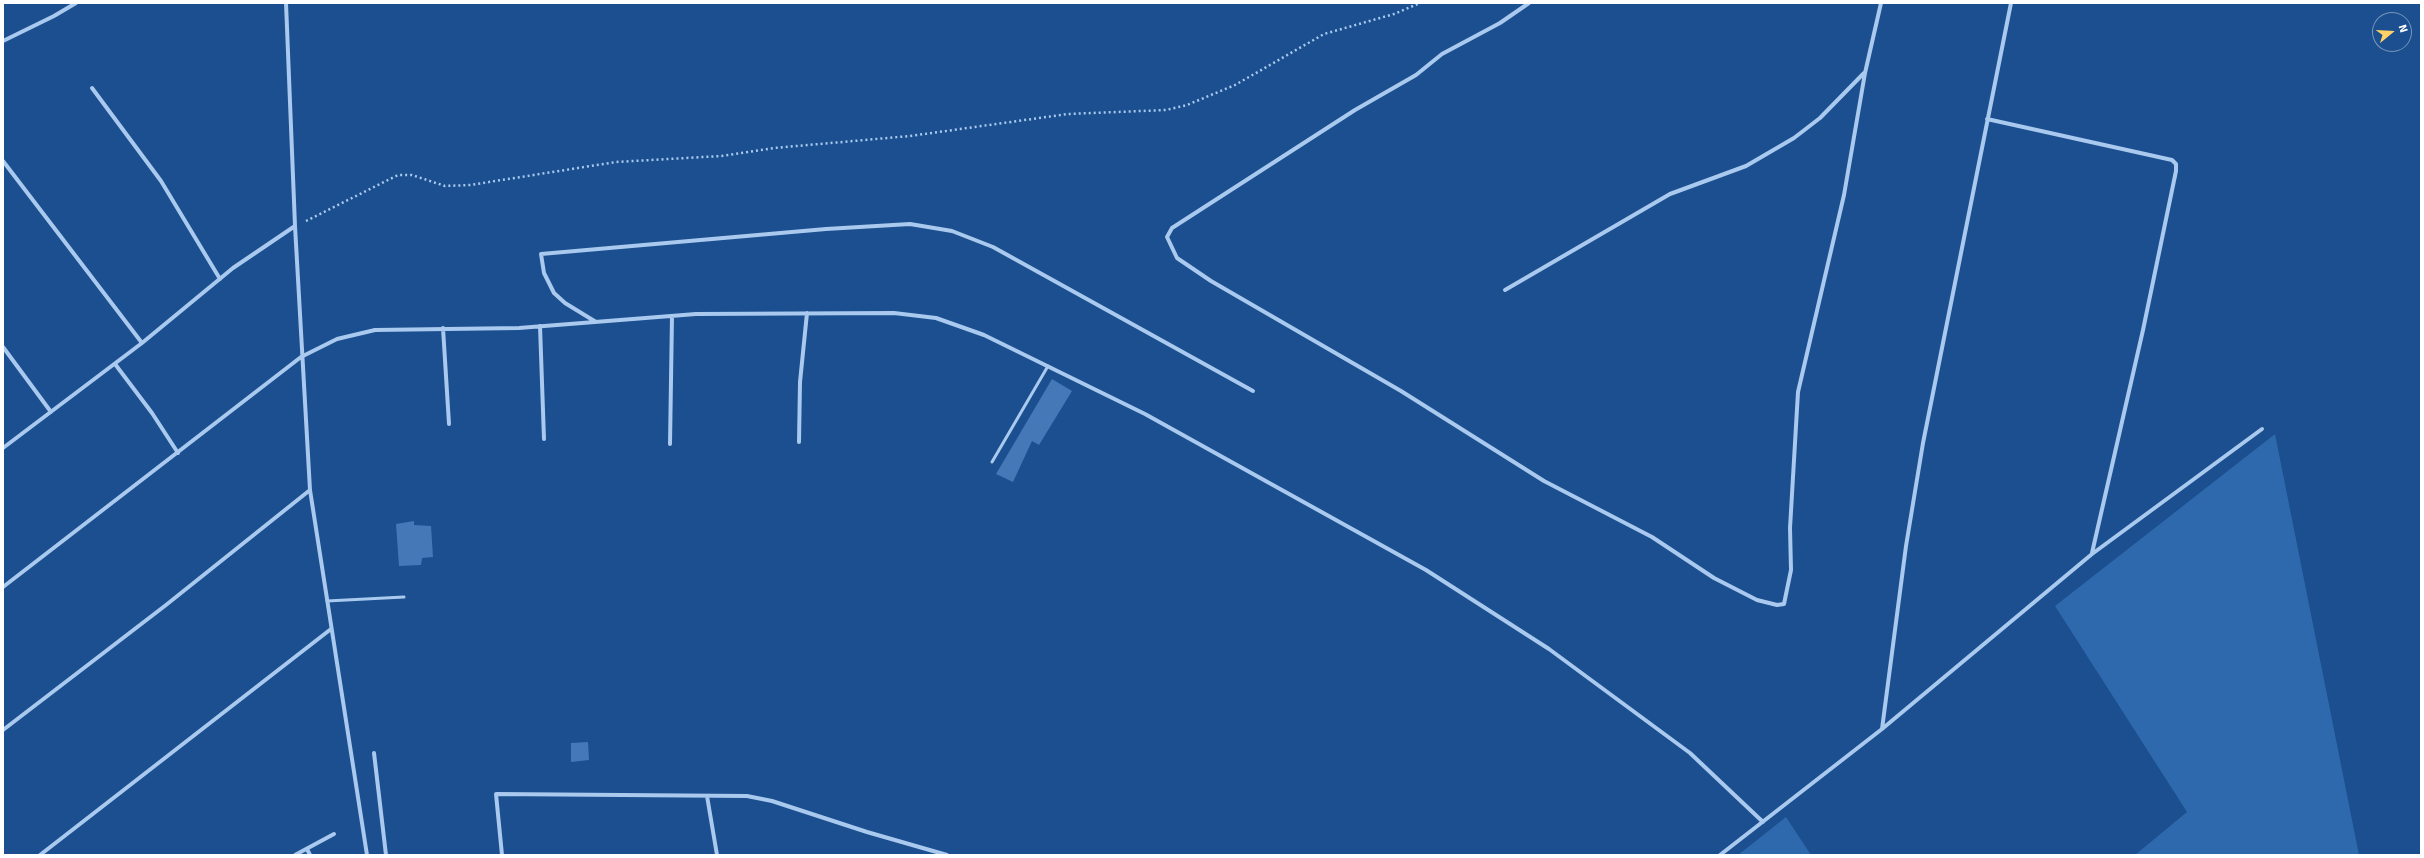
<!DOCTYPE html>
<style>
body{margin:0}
#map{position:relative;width:2424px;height:858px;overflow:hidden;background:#1b4f8f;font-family:Signika,sans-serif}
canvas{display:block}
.frame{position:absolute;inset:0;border:4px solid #fff;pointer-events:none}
.north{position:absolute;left:2372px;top:12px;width:40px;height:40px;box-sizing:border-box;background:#1b4f8f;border:1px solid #7695bc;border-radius:50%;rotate:72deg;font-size:11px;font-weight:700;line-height:16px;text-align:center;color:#fff}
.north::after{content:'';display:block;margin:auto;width:14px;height:18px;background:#ffd166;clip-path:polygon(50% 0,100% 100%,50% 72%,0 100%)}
</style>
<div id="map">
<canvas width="2424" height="858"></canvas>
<div class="frame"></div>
<div class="north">N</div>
</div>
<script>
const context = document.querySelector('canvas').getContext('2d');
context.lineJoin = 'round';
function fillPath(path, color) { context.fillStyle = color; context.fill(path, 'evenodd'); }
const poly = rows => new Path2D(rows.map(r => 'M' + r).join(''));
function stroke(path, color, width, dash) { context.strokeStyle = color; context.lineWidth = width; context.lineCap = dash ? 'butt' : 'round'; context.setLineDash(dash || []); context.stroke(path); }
const green = poly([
 [2275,434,2359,855,2135,855,2187,812,2055,606],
 [1786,817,1811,855,1738,855]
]);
const building = poly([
 [1052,379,1072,391,1039,445,1032,441,1013,482,996,474],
 [414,521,414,525,431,526,433,557,422,558,421,565,399,566,396,524],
 [588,742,589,760,571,762,571,743]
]);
const path = poly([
 [306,221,398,175,412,175,445,186,470,185,616,162,721,156,774,148,910,136,1068,114,1166,110,1187,105,1235,85,1324,34,1394,14,1420,3]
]);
const service = poly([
 [992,462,1048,366],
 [327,601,404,597]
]);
const minor = poly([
 [286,3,295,226,310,490,367,855],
 [1529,3,1500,23,1442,54,1416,75,1355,110,1172,228,1167,237,1177,258,1211,281,1401,391,1544,481,1652,537,1714,578,1757,600,1777,605,1784,604,1791,570,1790,528,1798,392,1844,195,1865,73,1881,3],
 [3,41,54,16,76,3],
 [92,88,161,181,220,279],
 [1987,119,2172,160,2176,164,2176,171,2143,330,2092,553],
 [3,161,142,343],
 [1505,290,1670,194,1746,166,1794,138,1820,118,1864,73],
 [596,322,565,303,554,293,544,273,541,254,826,229,910,224,952,231,993,247,1253,391],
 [540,326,544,439],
 [443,328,449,424],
 [3,347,51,412],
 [115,364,152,413,178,453],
 [799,442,800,382,807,313],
 [670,444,672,316],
 [3,448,142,343,233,268,295,226],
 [3,587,301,357,337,339,375,330,519,328,696,314,894,313,936,318,984,335,1145,414,1426,570,1549,649,1690,753,1763,822],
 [1882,729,1906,546,1923,443,2011,3],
 [3,730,166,605,310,490],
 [374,753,386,855],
 [707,796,717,855],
 [307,849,310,855],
 [40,855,331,629],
 [295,855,334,834],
 [502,855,496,794,747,796,772,801,867,832,947,855],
 [1720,855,1882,729,2092,554,2262,429]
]);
fillPath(green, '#2e69ad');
fillPath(building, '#4478b7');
stroke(path, '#a9c9ee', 2.5, [2, 3]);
stroke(service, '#a9c9ee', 3);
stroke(minor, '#a9c9ee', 4);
</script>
